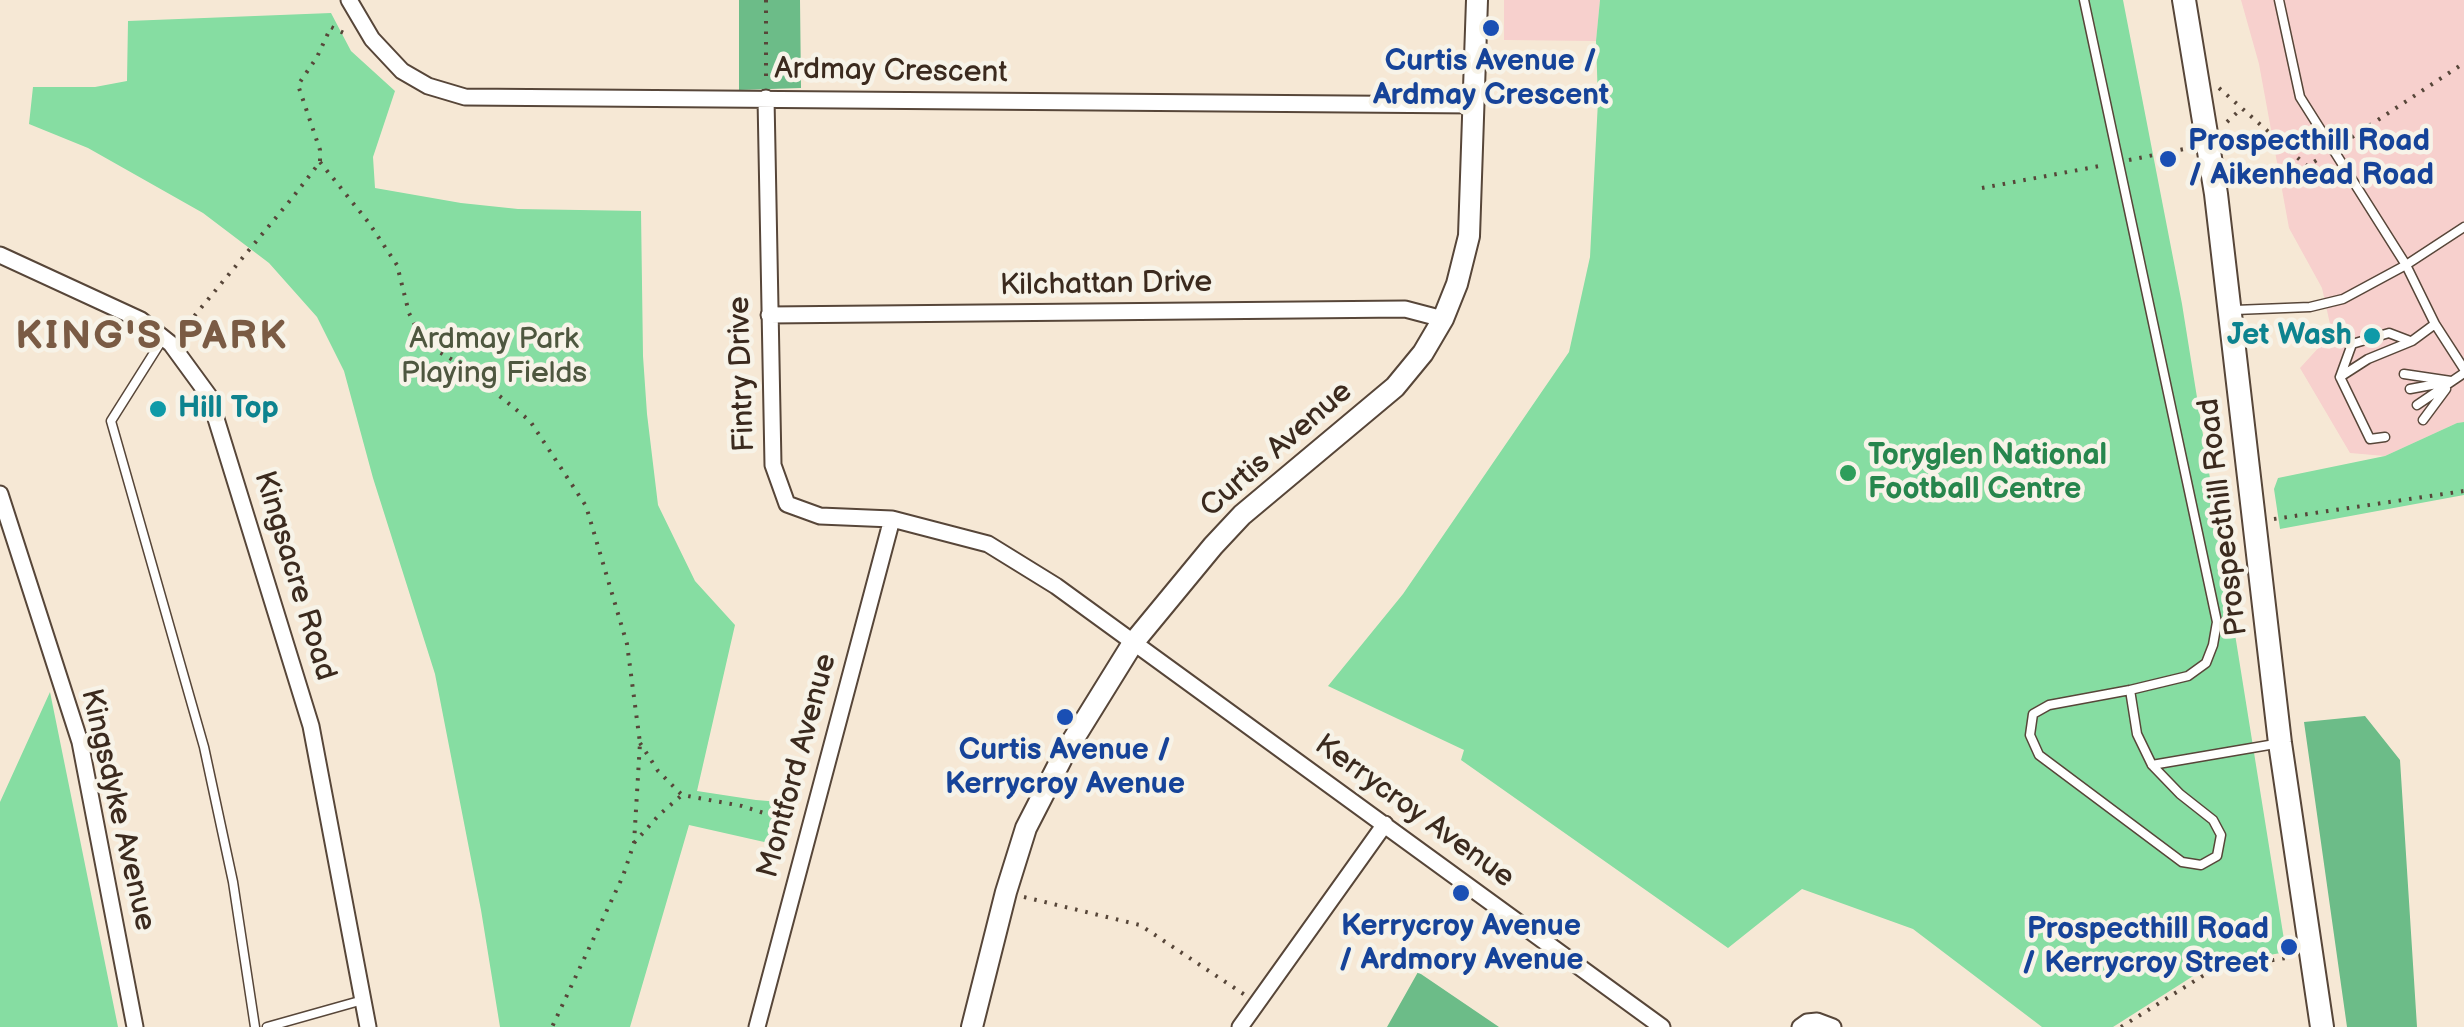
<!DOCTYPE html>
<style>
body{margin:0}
canvas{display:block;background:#f6e8d5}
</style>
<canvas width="2464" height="1027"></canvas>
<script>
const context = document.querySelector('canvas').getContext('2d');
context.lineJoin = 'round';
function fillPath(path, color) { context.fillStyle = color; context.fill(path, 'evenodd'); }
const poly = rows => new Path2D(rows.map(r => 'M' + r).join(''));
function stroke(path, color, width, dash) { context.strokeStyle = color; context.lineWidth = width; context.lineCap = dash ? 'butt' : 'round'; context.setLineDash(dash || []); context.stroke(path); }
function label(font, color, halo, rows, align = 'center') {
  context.font = font + ' "Balsamiq Sans",sans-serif'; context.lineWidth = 9; context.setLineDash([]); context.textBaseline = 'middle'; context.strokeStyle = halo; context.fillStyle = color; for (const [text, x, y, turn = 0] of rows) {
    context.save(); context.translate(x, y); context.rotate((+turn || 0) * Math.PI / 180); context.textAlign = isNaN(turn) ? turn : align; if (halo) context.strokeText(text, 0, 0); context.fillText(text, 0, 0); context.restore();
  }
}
const built = poly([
 [1504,0,1600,0,1596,41,1504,40],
 [2241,0,2464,0,2464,422,2457,423,2385,456,2350,453,2300,368,2332,333,2322,288,2289,228,2259,64]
]);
const green = poly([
 [1600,0,2123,0,2182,304,2286,952,2209,966,2113,1027,2042,1027,1913,929,1802,889,1728,948,1461,760,1464,750,1328,686,1403,594,1569,352,1590,257,1598,101,1596,41],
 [331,13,351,51,395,91,373,157,375,188,461,203,518,209,641,211,643,356,647,414,658,505,695,581,735,625,697,791,756,800,792,803,782,846,689,825,630,1027,500,1027,481,910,435,674,373,478,344,371,317,317,269,263,203,213,88,148,29,124,33,87,95,87,127,81,128,21],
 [2464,422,2464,495,2280,529,2274,489,2278,478,2385,456,2457,423],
 [50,692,118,1027,0,1027,0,802]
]);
const forest = poly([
 [739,0,800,0,801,88,739,90],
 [2365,716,2400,760,2417,1027,2347,1027,2304,722],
 [1418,972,1499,1027,1387,1027]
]);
const path = poly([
 [766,0,766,83],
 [2219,88,2307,166,2322,157],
 [2227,122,2242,108],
 [2343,143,2464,63],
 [2129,160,2189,148],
 [320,162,369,223,397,265,409,313,424,343,463,366,530,421,586,506,627,644,640,743,634,843,623,876,552,1027],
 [1982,188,2105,165],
 [181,332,293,197,320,162,320,150,298,85,317,57,331,27,348,35],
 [2274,519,2464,491],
 [640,743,658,771,682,795,742,806,792,822],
 [634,843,659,815,682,795],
 [1024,897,1140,925,1245,995],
 [2121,1027,2212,970,2292,957]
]);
const service = poly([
 [2084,0,2217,622,2213,645,2206,663,2188,676,2130,690,2049,705,2033,714,2030,735,2039,755,2182,862,2201,865,2217,856,2221,835,2213,820,2180,794,2152,765],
 [2279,0,2300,97,2406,265,2435,324,2464,369],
 [2235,310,2310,307,2343,299,2406,265,2464,227],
 [164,337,111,421,204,747,233,882,255,1027],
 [2404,374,2451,381],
 [2340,377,2352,344,2389,333,2410,341],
 [2410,389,2442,383],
 [2417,405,2464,373],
 [2423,420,2446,389],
 [2385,437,2370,439,2340,377,2368,359,2412,341,2435,324],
 [2130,690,2137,734,2152,765,2275,744],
 [267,1027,363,1000]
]);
const minor = poly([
 [349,0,372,39,402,71,428,86,465,97,1474,105],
 [766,98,773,465,787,504,820,516,892,519,988,544,1056,586,1662,1027],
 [0,255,141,320,171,344,209,396,311,726,368,1027],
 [769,315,1405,309,1443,319],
 [0,494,80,742,135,1027],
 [757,1027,892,519],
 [1240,1027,1385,824],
 [1800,1027,1807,1022,1817,1021,1833,1027]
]);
const tertiary = poly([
 [972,1027,1006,892,1026,828,1063,756,1133,643,1213,546,1242,515,1395,387,1423,353,1443,319,1457,284,1469,236,1477,0]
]);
const secondary = poly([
 [2184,0,2216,194,2280,743,2322,1027]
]);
const markers = [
 [1491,28,10,"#1a4fb4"],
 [2168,159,10,"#1a4fb4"],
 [2372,336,10,"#0f9aa8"],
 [158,409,10,"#0f9aa8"],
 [1848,473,10,"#2e9e5b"],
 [1065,717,10,"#1a4fb4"],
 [1461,893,10,"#1a4fb4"],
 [2289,947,10,"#1a4fb4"]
];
const transitNames = [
 ["Curtis Avenue /",1491,62],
 ["Ardmay Crescent",1491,96],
 ["Prospecthill Road",2188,142,"left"],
 ["/ Aikenhead Road",2188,176,"left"],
 ["Curtis Avenue /",1065,751],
 ["Kerrycroy Avenue",1065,785],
 ["Kerrycroy Avenue",1461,927],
 ["/ Ardmory Avenue",1461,961],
 ["Prospecthill Road",2269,930,"right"],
 ["/ Kerrycroy Street",2269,964,"right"]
];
const streetNames = [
 ["Ardmay Crescent",891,72,1],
 ["Kilchattan Drive",1106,285,-1],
 ["Fintry Drive",743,374,-92],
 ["Curtis Avenue",1277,450,-41],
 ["Prospecthill Road",2224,517,-97],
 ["Kingsacre Road",294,576,73],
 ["Montford Avenue",798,766,-75],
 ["Kingsdyke Avenue",117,810,77],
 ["Kerrycroy Avenue",1414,812,36]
];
const cultureNames = [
 ["Jet Wash",2352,336],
 ["Hill Top",178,409,"left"]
];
const parkNames = [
 ["Ardmay Park",494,340],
 ["Playing Fields",494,374]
];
const leisureNames = [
 ["Toryglen National",1868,456],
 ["Football Centre",1868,490]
];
const districtNames = [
 ["KING'S PARK",152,338]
];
fillPath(built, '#f7d0cd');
fillPath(green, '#86dda2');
fillPath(forest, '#6cbc88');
stroke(service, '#574639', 11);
stroke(minor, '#574639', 19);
stroke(tertiary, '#574639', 24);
stroke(secondary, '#574639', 26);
stroke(path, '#574639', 4, [2.5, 8]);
stroke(service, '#fff', 8);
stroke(minor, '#fff', 15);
stroke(tertiary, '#fff', 20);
stroke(secondary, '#fff', 22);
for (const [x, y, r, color] of markers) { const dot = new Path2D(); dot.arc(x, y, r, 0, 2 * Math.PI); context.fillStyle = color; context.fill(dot); stroke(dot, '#f7f3e8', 4); }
label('bold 30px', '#164399', '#f7f3e8', transitNames);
label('30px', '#3b2a1e', '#f7f3e8', streetNames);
label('bold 30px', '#0d838f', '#f7f3e8', cultureNames, 'right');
label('30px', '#4e573f', '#f7f3e8', parkNames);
label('bold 30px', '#27864d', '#f7f3e8', leisureNames, 'left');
context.letterSpacing = '2.5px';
label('bold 40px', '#7a5b44', '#f7f3e8', districtNames);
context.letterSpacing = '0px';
</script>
